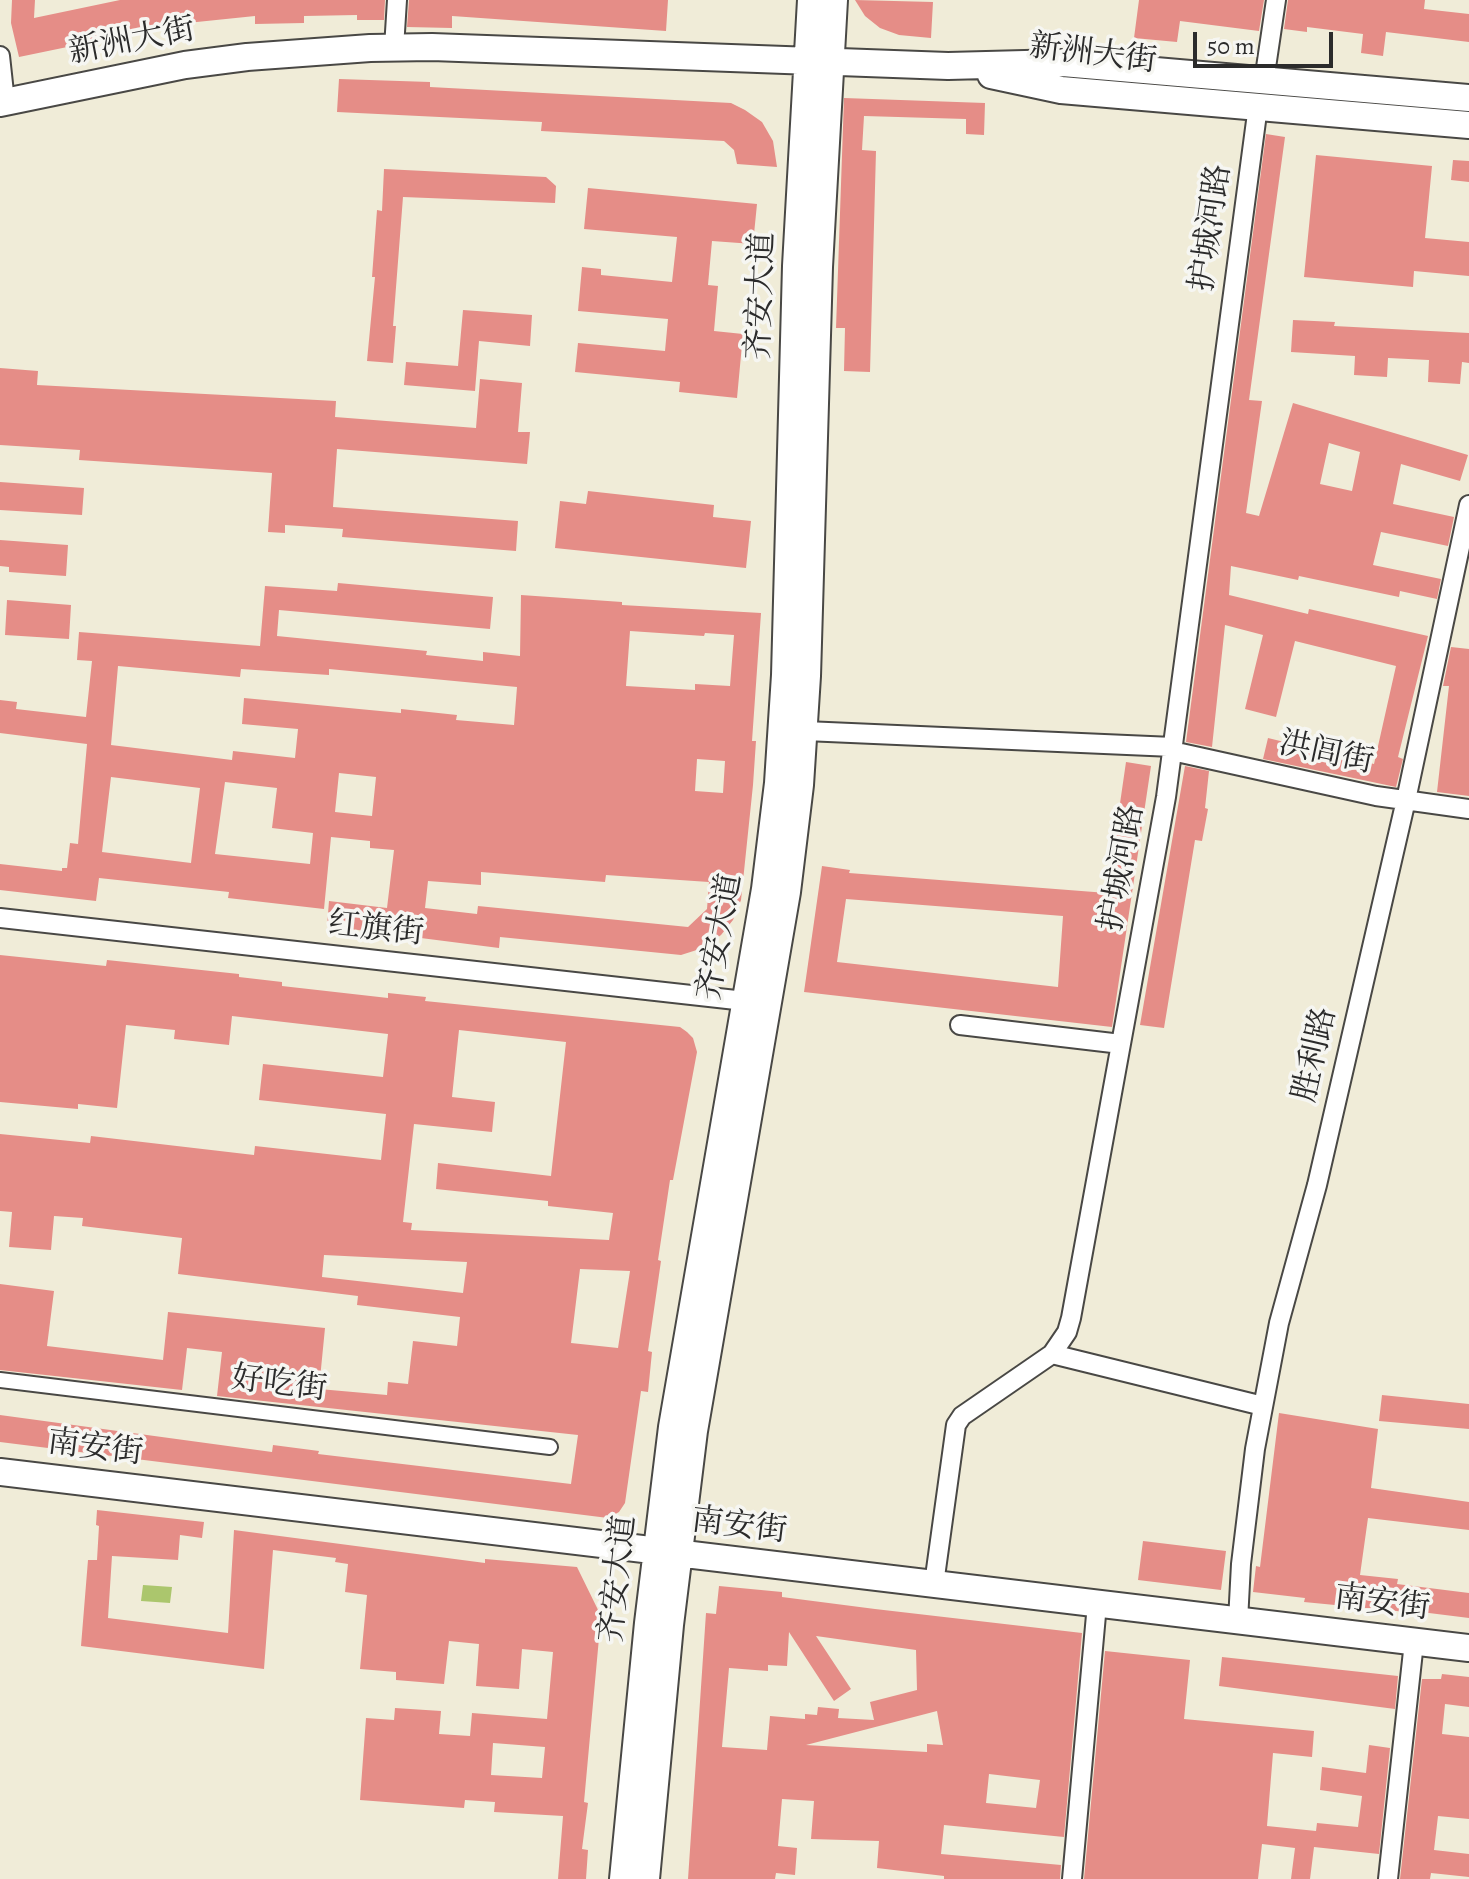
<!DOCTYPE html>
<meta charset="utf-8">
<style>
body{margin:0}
#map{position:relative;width:1469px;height:1879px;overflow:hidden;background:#f0ecd8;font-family:Alegreya,serif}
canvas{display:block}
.scale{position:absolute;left:1193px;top:32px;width:140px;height:36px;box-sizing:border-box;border:4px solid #2b2b2b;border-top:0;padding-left:10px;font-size:24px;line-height:28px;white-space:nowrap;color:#2b2b2b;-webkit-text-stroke:6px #f6f6f2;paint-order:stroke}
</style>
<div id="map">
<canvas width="1469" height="1879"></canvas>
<div class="scale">50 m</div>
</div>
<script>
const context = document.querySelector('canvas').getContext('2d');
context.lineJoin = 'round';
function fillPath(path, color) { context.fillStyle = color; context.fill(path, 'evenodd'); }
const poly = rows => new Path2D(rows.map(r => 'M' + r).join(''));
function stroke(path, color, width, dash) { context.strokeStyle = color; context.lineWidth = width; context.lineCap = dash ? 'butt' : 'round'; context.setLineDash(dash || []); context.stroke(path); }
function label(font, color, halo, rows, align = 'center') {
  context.font = font + ' Alegreya,"Noto Serif SC",serif'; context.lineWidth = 7; context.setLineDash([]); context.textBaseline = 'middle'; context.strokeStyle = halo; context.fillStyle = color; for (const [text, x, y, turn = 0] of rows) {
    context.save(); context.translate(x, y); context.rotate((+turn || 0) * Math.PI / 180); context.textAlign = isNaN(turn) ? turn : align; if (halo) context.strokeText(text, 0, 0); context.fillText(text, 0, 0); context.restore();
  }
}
const green = poly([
 [143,1585,172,1587,170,1603,141,1601]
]);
const building = poly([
 [12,0,35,0,34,18,120,0,385,0,384,20,357,20,357,15,304,16,304,23,255,24,255,16,158,26,159,28,19,57,11,23],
 [409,0,668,0,666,31,452,16,452,28,407,27],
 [855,0,933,2,931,38,899,35,880,28,865,16],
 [1139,0,1264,0,1259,31,1180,21,1177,42,1134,38],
 [1288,0,1425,0,1424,9,1469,14,1469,42,1386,32,1383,56,1361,53,1363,34,1307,27,1307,32,1284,29],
 [339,79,430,82,430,87,731,103,745,110,762,122,773,141,777,167,737,164,734,150,724,141,541,131,542,122,337,112],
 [844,98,985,103,984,135,966,134,966,119,864,116,862,150,876,151,870,372,844,371,845,328,836,328],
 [1266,134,1285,137,1249,400,1262,401,1246,513,1259,516,1293,403,1468,455,1460,481,1401,464,1393,504,1454,517,1448,546,1381,532,1373,565,1441,579,1437,599,1400,591,1399,597,1299,576,1298,580,1231,566,1229,595,1308,614,1309,609,1428,636,1398,757,1403,759,1396,787,1263,759,1268,738,1374,764,1396,666,1295,641,1276,717,1245,709,1263,635,1225,625,1212,747,1186,742],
 [1329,443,1360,452,1352,491,1320,484],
 [1316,155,1432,166,1425,238,1469,242,1469,276,1414,271,1413,287,1304,277],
 [1453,160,1469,161,1469,182,1451,180],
 [384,169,546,177,556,186,555,203,403,197,393,326,396,326,393,363,367,361,375,277,372,277,377,210,382,211],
 [588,188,757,204,753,244,712,241,708,285,718,286,714,331,743,334,737,398,679,392,680,382,575,372,578,343,665,351,668,319,578,311,582,267,601,269,601,275,672,282,677,237,584,229],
 [463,310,532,315,530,346,479,341,475,391,404,385,406,362,458,366],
 [1293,320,1335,322,1334,326,1469,333,1469,363,1462,362,1460,384,1428,382,1429,360,1388,358,1387,377,1354,375,1355,356,1291,352],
 [0,368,38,371,37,385,336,401,335,417,476,428,480,379,522,383,518,432,530,432,527,464,337,449,333,507,518,521,516,551,342,537,343,529,285,525,285,533,268,532,272,473,79,460,80,450,0,445],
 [0,482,84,488,82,515,0,510],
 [588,491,714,505,713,517,751,521,746,568,555,548,560,501,586,504],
 [0,540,68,545,66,576,9,572,9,567,0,566],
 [338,583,493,597,490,629,279,610,277,636,427,651,426,655,483,661,483,652,520,656,521,595,622,602,622,605,761,613,752,741,756,741,753,785,741,900,733,920,721,935,703,948,681,955,500,937,499,948,327,926,329,901,387,908,394,850,370,848,370,841,331,837,324,909,228,898,229,892,99,878,96,901,0,890,0,864,62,871,62,868,67,868,70,843,78,844,87,744,0,733,0,700,17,702,16,709,86,717,92,661,77,660,79,632,260,646,265,586,337,591],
 [630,631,704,636,705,633,734,635,730,686,695,684,695,690,626,686],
 [118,666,240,677,241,669,329,675,329,669,517,687,514,725,456,720,457,715,401,709,401,713,244,698,242,724,298,729,295,758,233,751,232,760,111,745],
 [697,759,725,761,723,793,695,791],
 [339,773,376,777,372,816,335,812],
 [111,777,200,788,191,863,102,852],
 [225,782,277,788,272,828,313,833,310,864,215,854],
 [481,872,605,882,606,875,709,882,707,909,688,927,478,906,477,914,425,908,428,881,481,885],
 [7,600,71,605,69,639,5,635],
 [1451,647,1469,649,1469,796,1437,792,1449,686,1443,686],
 [1126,762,1151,766,1112,1027,804,992,822,866,850,870,849,873,1107,893],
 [846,899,1063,916,1058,987,837,962],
 [1185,766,1209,771,1205,808,1208,809,1202,841,1195,840,1164,1028,1140,1025],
 [0,955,106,966,107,960,239,974,239,977,282,982,282,986,388,998,388,993,426,997,425,1001,680,1027,687,1032,693,1038,697,1052,673,1180,670,1180,658,1260,661,1261,648,1351,652,1352,648,1392,641,1391,625,1503,619,1512,608,1518,0,1442,0,1415,272,1452,273,1445,319,1451,318,1454,571,1484,578,1435,217,1396,222,1352,187,1348,182,1390,0,1370,0,1284,54,1291,47,1346,163,1360,168,1312,325,1328,319,1389,387,1395,388,1382,408,1384,413,1341,457,1346,460,1317,357,1305,358,1296,178,1274,182,1238,82,1226,83,1218,54,1216,51,1250,9,1247,12,1212,0,1211,0,1134,90,1143,91,1136,254,1155,255,1146,381,1160,386,1114,259,1100,263,1064,383,1077,388,1034,232,1016,229,1045,174,1039,175,1030,126,1025,117,1108,78,1104,78,1109,0,1102],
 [459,1030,566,1042,551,1176,438,1163,436,1189,548,1201,548,1206,613,1213,609,1240,411,1230,412,1223,403,1222,414,1124,492,1132,495,1102,452,1097],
 [324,1255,467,1262,463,1293,322,1277],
 [580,1269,630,1271,618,1348,571,1343],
 [1382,1395,1469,1404,1469,1429,1379,1421],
 [1279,1413,1378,1429,1371,1488,1469,1502,1469,1530,1368,1518,1360,1575,1398,1579,1397,1584,1469,1593,1469,1618,1421,1612,1421,1616,1397,1611,1304,1602,1305,1598,1253,1592,1256,1566,1260,1567],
 [97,1510,204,1522,202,1538,180,1535,178,1560,112,1556,108,1618,228,1633,234,1530,485,1563,485,1559,577,1567,601,1616,584,1802,588,1803,582,1849,588,1850,586,1879,558,1879,563,1816,494,1812,495,1802,465,1800,464,1808,360,1800,366,1718,394,1720,395,1708,441,1711,439,1734,470,1736,472,1713,547,1719,553,1652,522,1649,519,1689,476,1686,479,1644,449,1641,444,1684,396,1680,396,1672,360,1669,367,1595,345,1592,348,1564,335,1562,336,1558,273,1550,264,1669,81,1646,88,1560,97,1560,99,1526,96,1525],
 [493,1743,545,1747,542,1778,491,1775],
 [1143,1541,1226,1551,1221,1590,1138,1580],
 [719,1586,782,1592,782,1597,875,1609,1082,1633,1064,1837,944,1825,941,1854,1061,1865,1060,1879,944,1879,944,1876,877,1868,879,1841,811,1839,814,1801,782,1799,778,1846,797,1848,795,1875,776,1873,775,1879,688,1879,706,1613,716,1614],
 [789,1632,834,1701,851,1689,816,1636,916,1650,917,1690,870,1702,874,1720,838,1718,839,1709,818,1707,817,1715,805,1714,805,1719,770,1716,767,1750,722,1747,729,1668,768,1671,768,1665,787,1666],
 [937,1711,943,1745,927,1744,927,1752,806,1745],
 [989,1774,1040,1780,1036,1808,986,1803],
 [1105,1651,1190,1660,1184,1719,1314,1731,1312,1757,1273,1753,1267,1826,1316,1831,1317,1823,1358,1827,1362,1796,1320,1790,1322,1767,1366,1773,1369,1745,1390,1748,1379,1854,1314,1847,1310,1879,1291,1879,1295,1848,1262,1844,1258,1879,1084,1879],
 [1222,1657,1398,1676,1395,1709,1219,1686],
 [1442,1674,1469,1677,1469,1707,1445,1704,1442,1734,1469,1737,1469,1819,1438,1816,1434,1850,1469,1854,1469,1877,1431,1873,1430,1879,1400,1879,1422,1679,1441,1679]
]);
const pedestrian = poly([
 [0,1380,550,1447]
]);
const minor = poly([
 [394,48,397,0],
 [0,56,5,102],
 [1264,81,1276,0],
 [805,731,1173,747],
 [1172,751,1376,796,1469,809],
 [0,918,745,1001],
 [960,1025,1121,1044],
 [1052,1354,1263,1406],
 [934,1584,956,1425,962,1416,1052,1354,1067,1332,1071,1318,1166,797,1258,106],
 [1238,1621,1241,1564,1255,1449,1279,1323,1317,1185,1406,800,1469,505],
 [1072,1879,1097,1604],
 [1388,1879,1414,1642]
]);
const secondary = poly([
 [991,75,1061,90,1469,125],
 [0,103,185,65,247,57,370,48,432,47,948,66,1063,63,1469,98],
 [0,1472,1469,1648],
 [623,1879,648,1623,672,1427,765,889,778,783,785,675,796,266,811,0],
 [646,1879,670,1625,694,1431,787,892,800,785,807,676,819,267,834,0]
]);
const streetNames = [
 ["新洲大街",132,42,-11],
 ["新洲大街",1093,55,7],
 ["护城河路",1212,228,-82],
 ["齐安大道",762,296,-88],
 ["洪闾街",1326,754,12],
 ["护城河路",1123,868,-80],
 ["红旗街",376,930,6],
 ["齐安大道",721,937,-80],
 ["胜利路",1316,1055,-77],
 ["好吃街",279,1385,7],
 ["南安街",95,1449,7],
 ["南安街",739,1527,7],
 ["齐安大道",619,1579,-84],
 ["南安街",1382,1604,7]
];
fillPath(green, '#abc66d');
fillPath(building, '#e58d87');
stroke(pedestrian, '#494845', 18);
stroke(minor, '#494845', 22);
stroke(secondary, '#494845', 30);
stroke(pedestrian, '#fff', 14);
stroke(minor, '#fff', 18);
stroke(secondary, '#fff', 26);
label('32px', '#2b2b2b', '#f6f6f2', streetNames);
</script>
